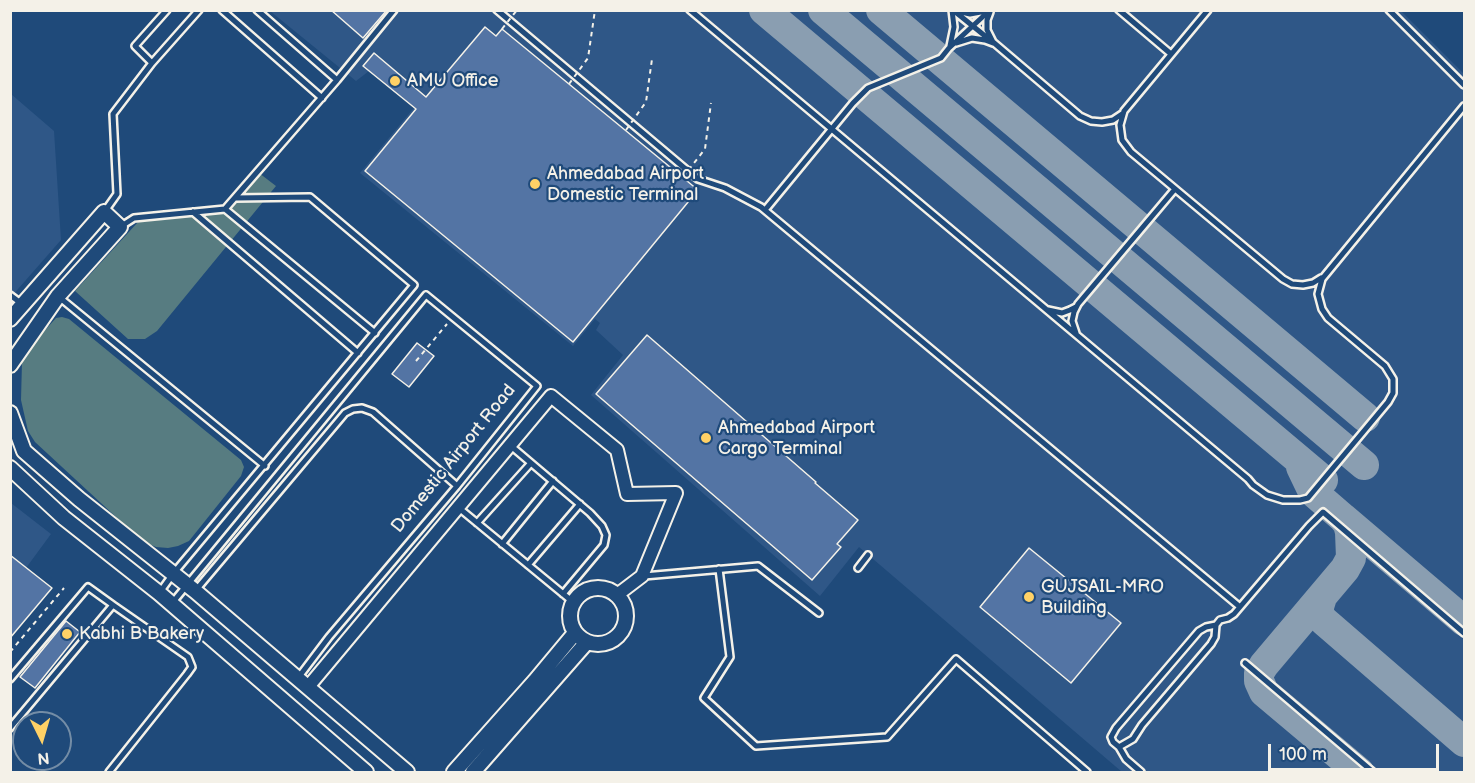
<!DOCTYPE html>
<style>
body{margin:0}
#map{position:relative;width:1475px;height:783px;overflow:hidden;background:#1f4a7a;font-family:"Balsamiq Sans",sans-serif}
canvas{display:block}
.frame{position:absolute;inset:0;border:12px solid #f4f1e8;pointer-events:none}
.north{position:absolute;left:12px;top:711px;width:60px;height:60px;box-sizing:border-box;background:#1f4a7a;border:2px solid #748da6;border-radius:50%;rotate:175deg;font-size:16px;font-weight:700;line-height:24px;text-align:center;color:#f4f1e8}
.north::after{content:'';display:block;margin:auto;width:21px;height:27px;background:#ffd166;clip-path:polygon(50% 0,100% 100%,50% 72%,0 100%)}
.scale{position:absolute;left:1268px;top:744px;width:171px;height:27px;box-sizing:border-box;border:3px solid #f4f1e8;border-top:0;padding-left:8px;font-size:18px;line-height:21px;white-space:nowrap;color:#f4f1e8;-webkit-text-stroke:4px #1f4a7a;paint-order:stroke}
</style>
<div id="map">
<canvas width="1475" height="783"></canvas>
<div class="frame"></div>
<div class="north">N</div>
<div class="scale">100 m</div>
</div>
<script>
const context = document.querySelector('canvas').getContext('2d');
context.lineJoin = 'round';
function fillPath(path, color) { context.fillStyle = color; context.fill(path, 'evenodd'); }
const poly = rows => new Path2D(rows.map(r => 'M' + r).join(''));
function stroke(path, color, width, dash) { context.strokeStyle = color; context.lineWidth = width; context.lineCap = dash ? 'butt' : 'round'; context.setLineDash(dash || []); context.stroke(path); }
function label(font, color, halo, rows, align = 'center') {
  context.font = font + ' "Balsamiq Sans",sans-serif'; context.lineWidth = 4.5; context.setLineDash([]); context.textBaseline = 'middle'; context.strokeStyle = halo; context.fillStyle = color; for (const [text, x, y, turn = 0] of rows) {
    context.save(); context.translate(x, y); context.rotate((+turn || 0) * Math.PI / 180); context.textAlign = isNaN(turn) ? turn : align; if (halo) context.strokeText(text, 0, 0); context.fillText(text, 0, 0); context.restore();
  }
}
const built = poly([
 [270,11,1401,11,1464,74,1464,772,1122,772,859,547,820,596,591,395,623,355,596,330,600,323,595,319,573,346,360,173,417,104,373,68,356,81],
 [11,94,54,131,61,240,11,297],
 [11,503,51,534,26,568,52,588,11,638]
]);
const green = poly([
 [259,173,276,186,157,331,145,339,128,339,75,291,138,222,226,213],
 [62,317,69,319,241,460,244,467,241,476,189,541,178,546,168,548,156,547,142,541,35,442,28,431,21,400,22,362,29,348,56,318]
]);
const taxiway = poly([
 [764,10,1323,480],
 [823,10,1364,465],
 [881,10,1365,417],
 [1301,467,1313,492,1343,518,1348,524,1350,532,1351,558,1345,569,1264,665,1259,673,1259,681,1264,692,1359,772],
 [1343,518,1464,621],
 [1322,597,1318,610,1320,616,1324,621,1464,742]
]);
const building = poly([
 [331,10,387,10,363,38,331,10],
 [485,27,496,36,502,29,698,190,573,342,365,171,416,109,363,66,374,53,426,97,485,27],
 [647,335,816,482,815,483,858,520,837,544,841,547,812,580,596,394,647,335],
 [417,343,434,356,409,387,392,374,417,343],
 [1029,548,1121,623,1071,683,980,607,1029,548],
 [10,555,52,588,10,638,10,555],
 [66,621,80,632,35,688,20,677,66,621]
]);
const path = poly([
 [416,361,447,324],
 [10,652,64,588]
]);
const service = poly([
 [222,10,322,98],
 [497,10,688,171,698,179,725,188,761,207,1240,607],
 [690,10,1248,479,1253,485,1267,495,1283,500,1300,500,1308,498,1388,402,1393,393,1393,379,1385,366,1328,318,1322,309,1318,294,1322,279,1464,106],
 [953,10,990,40],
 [1119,10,1171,54],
 [1208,10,1124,111,1120,125,1122,140,1131,152,1283,279,1292,284,1303,285,1313,283,1321,278],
 [1389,10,1464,85],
 [957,11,970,14,986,11],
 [990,12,987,20,987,30,993,42,1080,116,1091,121,1102,122,1113,120,1122,114],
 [956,43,972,38,985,40,993,43],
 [950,46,954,27,952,10],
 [152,63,135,46,167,10],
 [337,80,394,10],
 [225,209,375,333],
 [765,210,853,103,868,88,941,58,949,48,990,10],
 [105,211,117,194,113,114,152,63,199,10],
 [193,212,358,353],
 [120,227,134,218,225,209,337,80,257,10],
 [10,295,18,301],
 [59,297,265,466],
 [1048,310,1062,313,1070,310,1076,307],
 [1076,333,1072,321,1074,312,1078,304,1175,189],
 [511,446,590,513,602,526,606,535,604,545,563,594],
 [459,508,573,602],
 [477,523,531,463],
 [502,544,553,481],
 [528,565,580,504],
 [858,568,868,555],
 [719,569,730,657,704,698,756,746,887,737,956,659,1087,772],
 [644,576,758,566,819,613],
 [196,590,340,419,345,413,353,409,362,408,373,412,457,486],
 [160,592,173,574,414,285,310,197,235,198],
 [173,602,426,295,537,386,457,486,329,637,298,678],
 [1245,663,1373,772],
 [10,679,88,587,113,605],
 [10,728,113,605,188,657,192,667,187,674,109,772],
 [1119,747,1133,739,1142,725,1211,644,1215,637,1216,625],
 [1141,772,1126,759,1119,747,1113,742,1111,737,1116,728,1199,631,1206,627,1216,625,1220,620,1228,618,1234,614,1309,526,1323,512,1464,633]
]);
const tertiary = poly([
 [308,687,551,396,617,450,627,494,676,493,642,576,617,595]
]);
const secondary = poly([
 [10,319,104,212,120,227,58,296,10,365],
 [10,413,24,451,79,499,195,591,407,772],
 [10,468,64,518,159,593,366,772],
 '570 616a28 28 0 1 1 56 0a28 28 0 1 1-56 0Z',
 [454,772,535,681,575,633],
 [473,772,587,642]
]);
const pathBridge = poly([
 [502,29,517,10],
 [569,84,588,58,595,10],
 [626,130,646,102,652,59],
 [683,177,705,149,711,103]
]);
const markers = [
 [395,81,6,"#ffd166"],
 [535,184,6,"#ffd166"],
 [706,438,6,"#ffd166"],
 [1029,597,6,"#ffd166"],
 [67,634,6,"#ffd166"]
];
const poiNames = [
 ["AMU Office",407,81],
 ["Ahmedabad Airport",547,174],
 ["Domestic Terminal",547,195],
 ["Ahmedabad Airport",718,428],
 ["Cargo Terminal",718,449],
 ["GUJSAIL-MRO",1041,587],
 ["Building",1041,608],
 ["Kabhi B Bakery",79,634]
];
const streetNames = [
 ["Domestic Airport Road",454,459,-51]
];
fillPath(built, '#2f5787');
fillPath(green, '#577c81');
stroke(taxiway, '#8a9eb1', 30);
fillPath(building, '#5374a4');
stroke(building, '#f4f1e8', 1.5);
stroke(service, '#f4f1e8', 10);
stroke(tertiary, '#f4f1e8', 16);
stroke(secondary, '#f4f1e8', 18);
stroke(path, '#f4f1e8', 2, [4.5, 4.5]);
stroke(service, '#1f4a7a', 5);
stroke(tertiary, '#1f4a7a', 12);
stroke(secondary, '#1f4a7a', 14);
stroke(pathBridge, '#f4f1e8', 2, [4.5, 4.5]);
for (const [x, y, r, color] of markers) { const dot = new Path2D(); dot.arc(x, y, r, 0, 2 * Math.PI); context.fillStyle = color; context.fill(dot); stroke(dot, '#1f4a7a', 2); }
label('18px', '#f4f1e8', '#1f4a7a', poiNames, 'left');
label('18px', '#f4f1e8', '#1f4a7a', streetNames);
</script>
